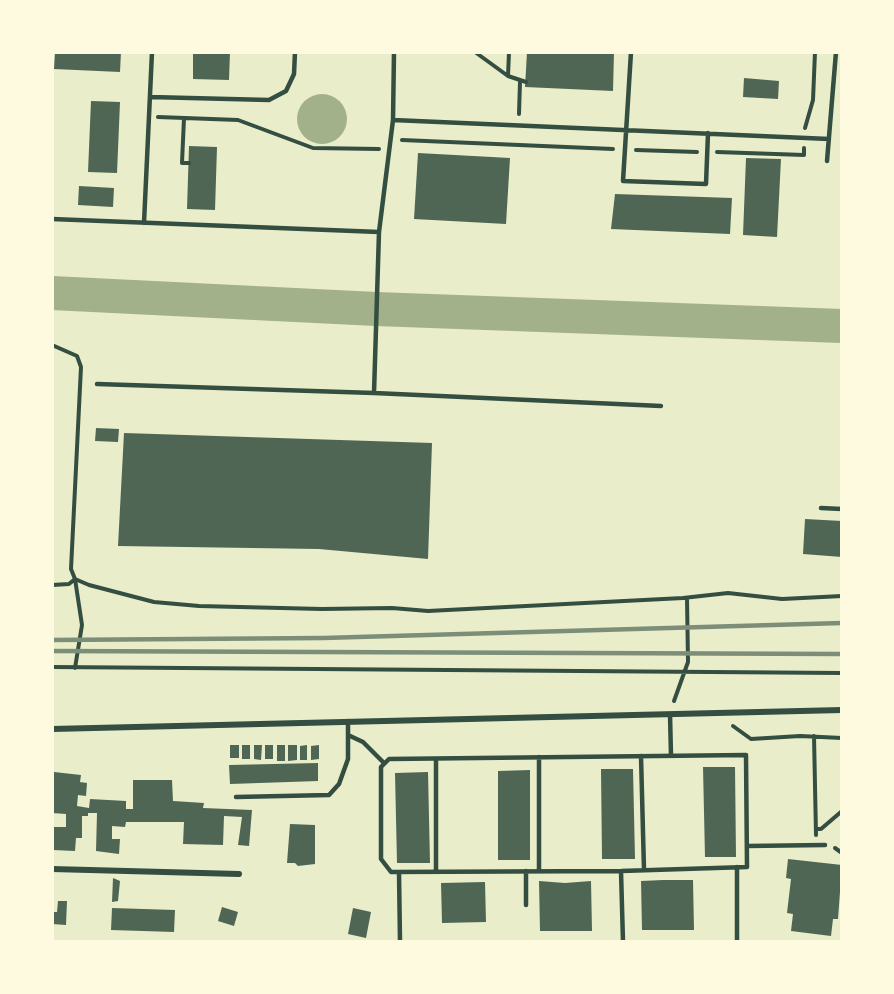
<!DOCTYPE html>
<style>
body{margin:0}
#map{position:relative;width:894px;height:994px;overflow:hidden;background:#e9edc9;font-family:"Fira Sans Condensed",sans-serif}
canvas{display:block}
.frame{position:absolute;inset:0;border:54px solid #fefae0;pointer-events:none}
</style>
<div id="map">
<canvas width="894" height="994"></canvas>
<div class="frame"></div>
</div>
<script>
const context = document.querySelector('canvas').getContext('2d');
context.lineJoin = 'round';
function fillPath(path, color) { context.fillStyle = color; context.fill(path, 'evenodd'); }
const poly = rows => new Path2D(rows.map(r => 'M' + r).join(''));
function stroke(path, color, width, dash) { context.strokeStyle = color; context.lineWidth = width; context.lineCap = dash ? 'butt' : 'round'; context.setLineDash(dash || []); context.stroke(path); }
const water = poly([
 '297 119a25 25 0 1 1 50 0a25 25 0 1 1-50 0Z'
]);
const river = poly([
 [52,293,376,309,842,326]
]);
const building = poly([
 [55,52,121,52,120,72,54,69],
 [193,52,230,52,229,80,193,79],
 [527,52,614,52,613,91,525,87],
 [744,78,779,81,778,99,743,97],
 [91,101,120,102,117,173,88,172],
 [189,146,217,147,215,210,187,209],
 [418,153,510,158,506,224,414,219],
 [746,158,781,159,777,237,743,235],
 [79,186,114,188,113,207,78,205],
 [615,194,732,198,730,234,611,229],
 [96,428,119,429,118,442,95,441],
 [124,433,432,443,428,559,319,549,118,546],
 [805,519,842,521,842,557,803,554],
 [230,745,239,745,239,758,230,758],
 [242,745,250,745,250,759,242,759],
 [254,745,262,745,261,760,254,759],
 [265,745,273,745,273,759,265,759],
 [277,745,285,745,285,761,277,761],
 [288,745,297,745,297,760,288,761],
 [307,745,307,760,300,760,300,746],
 [319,745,319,759,311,760,311,746],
 [318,763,318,781,230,784,229,765],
 [703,767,735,767,736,857,705,857],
 [601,769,633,769,635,859,602,859],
 [530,770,530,860,498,860,498,771],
 [54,772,81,775,80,782,87,783,86,796,78,795,77,806,89,808,90,799,126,801,126,809,133,809,133,780,172,780,173,801,204,803,203,808,252,810,249,846,238,845,242,817,224,816,223,845,183,844,184,822,126,822,125,827,112,826,112,839,120,839,119,854,96,851,97,813,88,813,88,816,82,816,82,838,76,838,75,851,53,850,54,827,66,827,66,814,52,813],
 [428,772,430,863,397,863,395,773],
 [290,824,315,825,315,864,298,866,295,863,287,863],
 [788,859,842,865,838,919,833,919,831,936,791,931,793,914,787,913,791,879,786,878],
 [113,878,120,881,118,901,112,902],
 [663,880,693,880,694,930,642,930,641,881],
 [539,881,565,883,591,881,592,931,540,931],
 [485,882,486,922,442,923,441,883],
 [58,901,67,901,66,925,52,924,52,912,57,912],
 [222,907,238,912,234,926,218,921],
 [112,908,175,910,174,932,111,930],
 [353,908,371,912,366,938,348,934]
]);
const path = poly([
 [475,52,508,76],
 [509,52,508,76,526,82],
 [519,114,520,82],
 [158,117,238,120,313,148,379,149],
 [184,118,182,163,189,163],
 [805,128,813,100,815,52],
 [402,140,613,149],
 [636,150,697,152],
 [717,152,804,155,804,148],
 [52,345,77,356,81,367,71,569,75,579,89,585,154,602,199,606,322,609,392,608,428,611,683,598,728,593,782,599,842,596],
 [52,585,69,584,75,579,82,625,75,668],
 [52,667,842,673],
 [674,701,688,662,687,598],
 [733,726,751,739,800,736,842,738],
 [814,736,816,835],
 [816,829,821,829,842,811],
 [835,848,842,853]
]);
const service = poly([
 [631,52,623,181,706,184,708,133],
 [150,97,269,100,286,91,294,74,295,52],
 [393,120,829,139],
 [827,161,836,52],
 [52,219,379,232,393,120,394,52],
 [144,223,152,52],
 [97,384,374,393,379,232],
 [374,393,661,406],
 [821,508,842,509],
 [670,714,671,756],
 [348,735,363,742,383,762],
 [746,755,747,867,621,871,391,872,381,859,381,767,389,759,746,755],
 [641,756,644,870],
 [236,797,329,795,339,784,348,759,348,721],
 [747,846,825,845],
 [737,867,737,942],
 [539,871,539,757],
 [621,871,623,942],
 [399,872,400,942],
 [436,872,436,759],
 [526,905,526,871]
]);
const minor = poly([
 [52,729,842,710],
 [52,869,239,874]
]);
const rail = poly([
 [52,640,323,638,842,623],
 [52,651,842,654]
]);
fillPath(water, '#a3b18a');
stroke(river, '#a3b18a', 34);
fillPath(building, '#4f6655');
stroke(path, '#344e41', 4);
stroke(service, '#344e41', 4.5);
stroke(minor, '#344e41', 6);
stroke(rail, '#7c8e77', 4.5);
</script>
